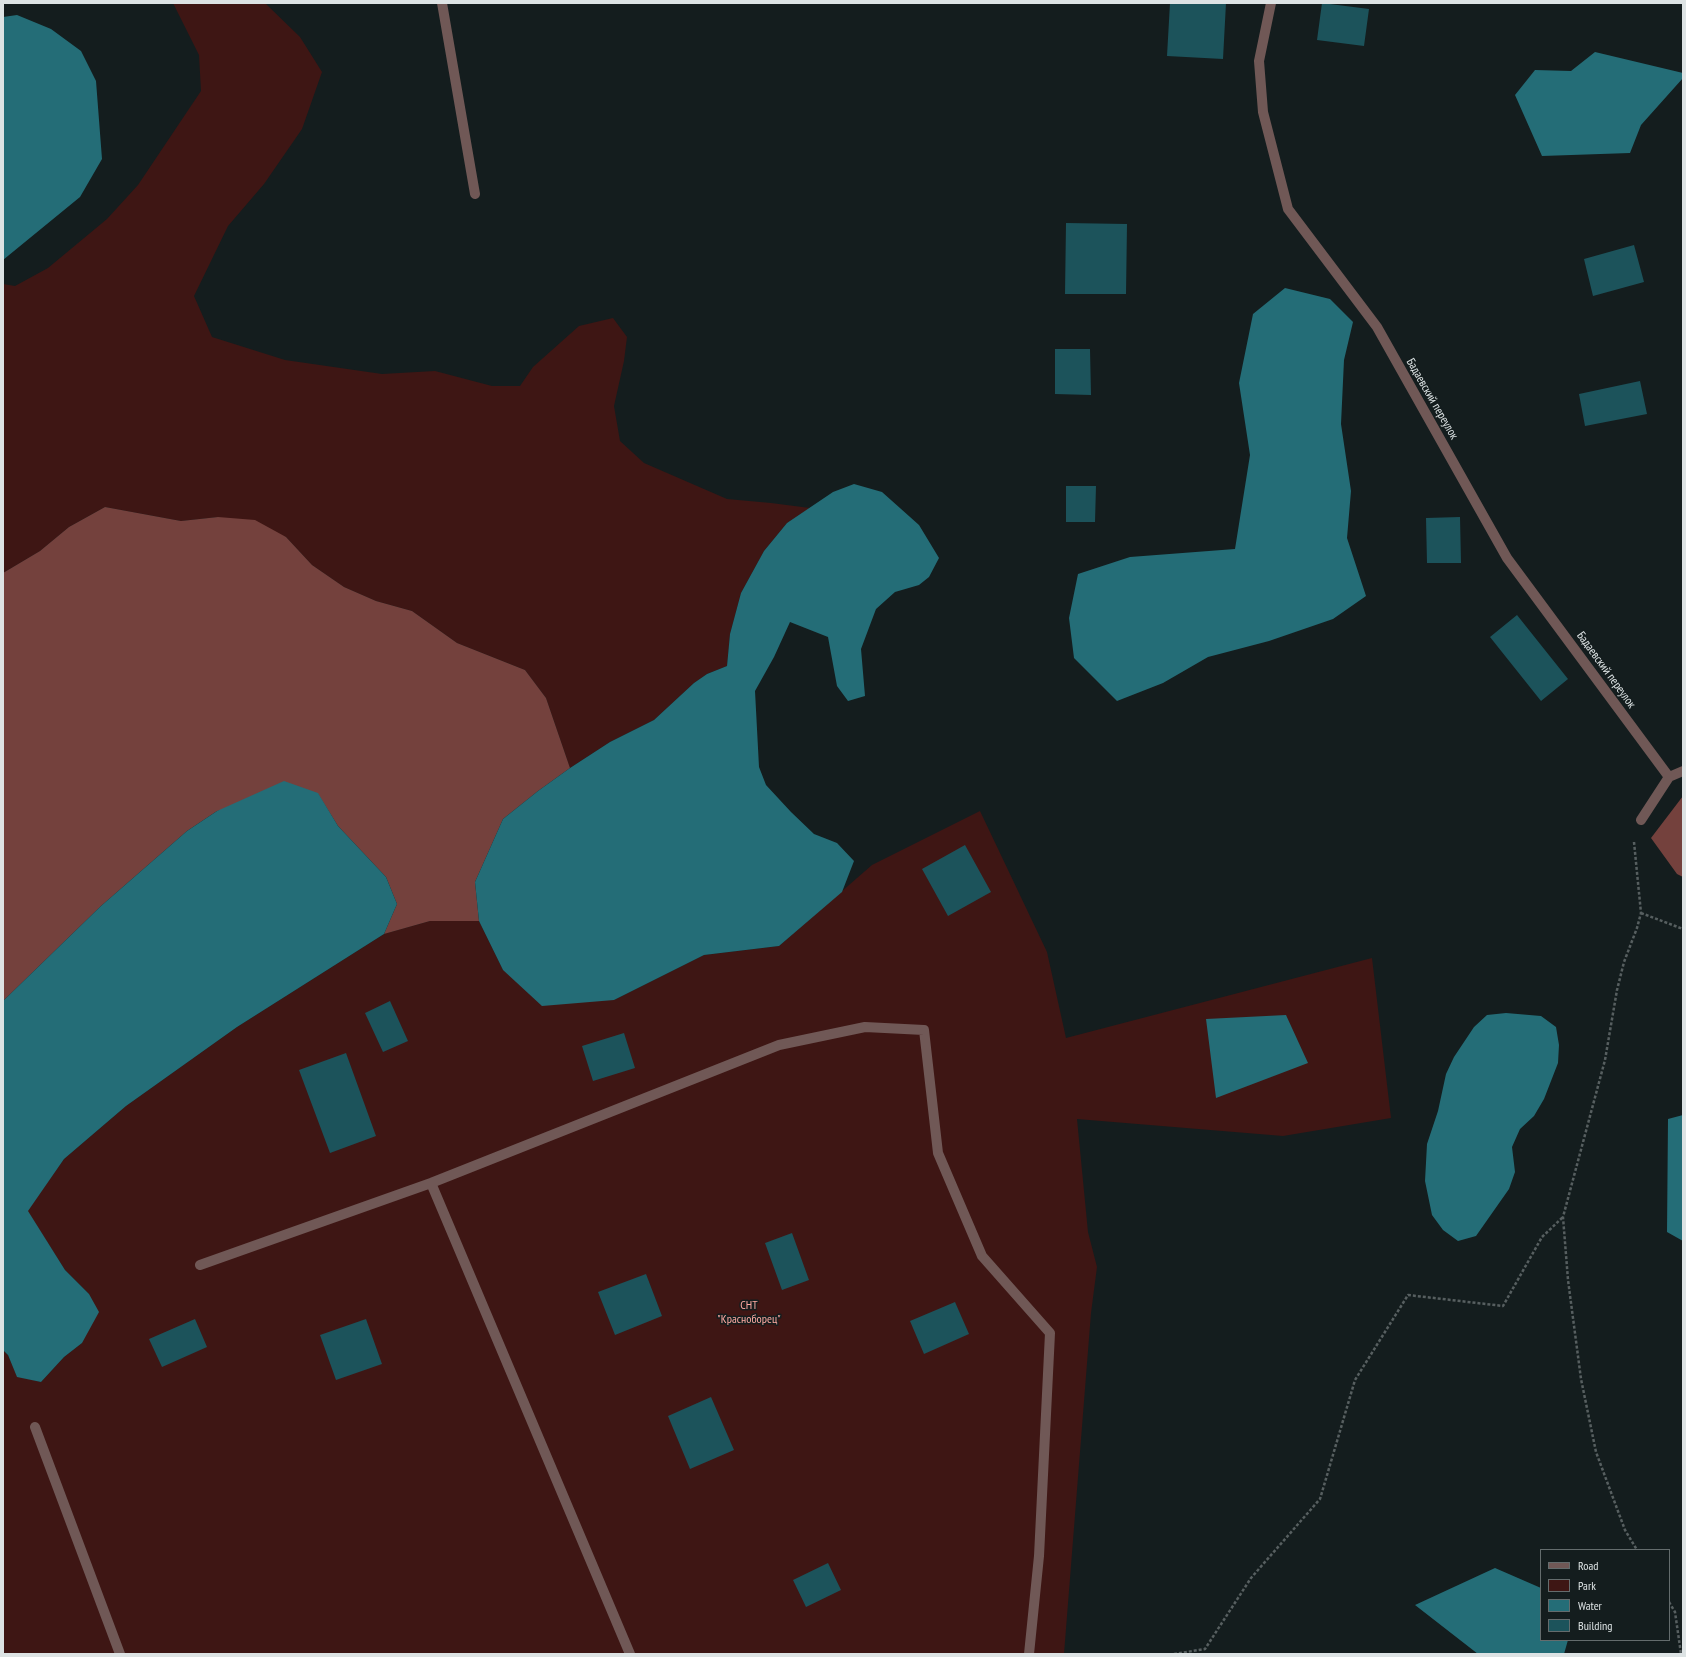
<!DOCTYPE html>
<meta charset="utf-8">
<style>
body{margin:0}
#map{position:relative;width:1686px;height:1657px;overflow:hidden;background:#141d1e;font-family:"PT Sans Narrow",sans-serif}
canvas{display:block}
.frame{position:absolute;inset:0;border:4px solid #dde3e4;pointer-events:none}
.legend{position:absolute;left:1540px;top:1549px;width:130px;height:92px;box-sizing:border-box;background:#141d1e;border:1px solid #646c6d;margin:0;padding:5px 7px;list-style:none;font-size:12px;color:#dde3e4}
.legend li{display:flex;align-items:center;gap:8px;height:20px}
.legend b{width:20px;border:1px solid #646c6d}
</style>
<div id="map">
<canvas width="1686" height="1657"></canvas>
<div class="frame"></div>
<ul class="legend">
<li><b style="height:5px;background:#705856"></b>Road</li>
<li><b style="height:11px;background:#3e1614"></b>Park</li>
<li><b style="height:11px;background:#246d77"></b>Water</li>
<li><b style="height:11px;background:#1c535b"></b>Building</li>
</ul>
</div>
<script>
const context = document.querySelector('canvas').getContext('2d');
context.lineJoin = 'round';
function fillPath(path, color) { context.fillStyle = color; context.fill(path, 'evenodd'); }
const poly = rows => new Path2D(rows.map(r => 'M' + r).join(''));
function stroke(path, color, width, dash) { context.strokeStyle = color; context.lineWidth = width; context.lineCap = dash ? 'butt' : 'round'; context.setLineDash(dash || []); context.stroke(path); }
function label(font, color, halo, rows, align = 'center') {
  context.font = font + ' "PT Sans Narrow",sans-serif'; context.lineWidth = 3; context.setLineDash([]); context.textBaseline = 'middle'; context.strokeStyle = halo; context.fillStyle = color; for (const [text, x, y, turn = 0] of rows) {
    context.save(); context.translate(x, y); context.rotate((+turn || 0) * Math.PI / 180); context.textAlign = isNaN(turn) ? turn : align; if (halo) context.strokeText(text, 0, 0); context.fillText(text, 0, 0); context.restore();
  }
}
const green = poly([
 [173,3,265,3,300,37,322,72,302,129,264,184,228,226,194,296,212,337,285,360,382,374,435,371,492,386,520,386,533,367,579,326,613,318,627,337,624,361,614,406,620,441,644,463,727,499,771,503,810,508,787,523,764,551,741,593,730,634,727,666,707,674,694,683,654,720,610,742,570,768,546,698,525,670,457,643,412,611,376,601,344,587,312,565,286,537,218,517,181,521,105,507,69,527,40,551,3,573,3,284,15,286,48,268,107,219,138,185,201,91,199,55],
 [980,811,1047,952,1066,1038,1372,958,1391,1118,1283,1136,1077,1119,1088,1232,1097,1267,1091,1313,1064,1654,3,1654,3,1350,8,1355,17,1376,41,1382,64,1357,82,1343,89,1294,65,1270,27,1211,64,1159,126,1106,237,1027,384,934,430,921,479,921,503,970,614,1000,704,955,779,946,872,865]
]);
const forest = poly([
 [105,507,181,521,218,517,255,520,286,537,312,565,344,587,376,601,412,611,457,643,525,670,546,698,570,768,538,791,503,819,475,882,479,921,430,921,384,934,397,904,386,877,338,826,318,794,217,811,187,831,101,906,3,1001,3,573,40,551,69,527],
 [1683,796,1683,877,1677,874,1651,838]
]);
const water = poly([
 [17,15,51,29,81,51,96,81,102,159,80,197,3,260,3,17],
 [1595,52,1683,73,1683,78,1641,125,1630,153,1542,156,1515,95,1535,70,1571,71],
 [1285,288,1330,299,1353,322,1344,360,1341,424,1351,491,1347,538,1366,596,1333,619,1269,641,1208,657,1163,683,1117,701,1074,658,1069,618,1078,574,1130,557,1235,549,1250,455,1239,383,1253,314],
 [854,484,882,492,919,525,939,558,929,577,919,585,895,592,876,609,861,649,865,696,848,701,837,686,828,637,790,622,774,657,755,691,759,767,766,785,791,812,814,834,837,843,854,861,842,892,779,946,704,955,614,1000,542,1006,503,970,479,921,475,882,503,819,538,791,570,768,610,742,654,720,694,683,707,674,727,666,730,634,741,593,764,551,787,523,833,492],
 [284,781,318,793,338,826,386,877,397,904,384,934,237,1027,126,1106,64,1159,28,1211,65,1270,89,1294,99,1312,82,1343,64,1357,41,1382,17,1377,8,1355,3,1350,3,1001,101,906,187,831,217,811],
 [1506,1013,1541,1016,1556,1027,1559,1045,1558,1063,1544,1099,1534,1116,1520,1129,1512,1147,1515,1172,1509,1189,1476,1236,1458,1241,1443,1230,1432,1215,1425,1181,1427,1144,1438,1111,1446,1074,1454,1057,1474,1027,1487,1015],
 [1286,1015,1308,1063,1216,1098,1206,1019],
 [1683,1115,1683,1241,1667,1232,1668,1119],
 [1495,1568,1541,1588,1541,1640,1568,1640,1564,1654,1478,1654,1415,1605]
]);
const building = poly([
 [1170,3,1226,3,1223,59,1167,56],
 [1322,3,1369,9,1364,46,1317,40],
 [1066,223,1127,224,1126,294,1065,294],
 [1634,245,1644,282,1593,296,1584,259],
 [1055,349,1090,349,1091,395,1055,394],
 [1640,381,1647,414,1585,426,1579,394],
 [1066,486,1096,486,1095,522,1066,522],
 [1460,517,1461,563,1427,563,1426,518],
 [1517,615,1568,679,1541,701,1490,637],
 [965,845,991,892,948,916,922,869],
 [390,1001,408,1041,383,1052,365,1013],
 [624,1033,635,1068,593,1081,582,1046],
 [346,1053,376,1136,330,1153,299,1070],
 [792,1233,809,1280,782,1290,765,1243],
 [646,1274,662,1316,615,1335,598,1292],
 [955,1302,969,1334,924,1354,910,1321],
 [195,1319,207,1347,162,1367,149,1339],
 [366,1319,382,1364,336,1380,320,1335],
 [711,1397,734,1450,690,1469,668,1416],
 [828,1563,841,1590,806,1607,793,1580]
]);
const path = poly([
 [1634,842,1641,913,1637,928,1624,962,1617,990,1605,1060,1563,1217,1568,1280,1581,1379,1596,1452,1625,1530,1637,1550],
 [1641,913,1683,929],
 [1669,1602,1675,1612,1681,1654],
 [1174,1654,1205,1649,1251,1578,1320,1499,1355,1380,1408,1295,1503,1306,1542,1237,1563,1217]
]);
const service = poly([
 [442,3,475,194],
 [431,1183,630,1654],
 [200,1265,431,1183,779,1045,865,1027,924,1030,938,1153,982,1256,1050,1333,1039,1556,1029,1654],
 [35,1427,120,1654]
]);
const minor = poly([
 [1271,3,1259,61,1263,112,1288,209,1377,327,1507,558,1669,777],
 [1641,820,1669,777,1683,771]
]);
const streetNames = [
 ["Бадаевский переулок",1432,399,60],
 ["Бадаевский переулок",1606,670,54]
];
const parkNames = [
 ["СНТ",749,1306],
 ["\"Красноборец\"",749,1320]
];
fillPath(green, '#3e1614');
fillPath(forest, '#74413d');
fillPath(water, '#246d77');
fillPath(building, '#1c535b');
stroke(path, '#575f60', 2.5, [3, 2]);
stroke(service, '#705856', 10);
stroke(minor, '#705856', 10);
label('12px', '#dde3e4', '#141d1e', streetNames);
label('12px', '#fea9a1', '#141d1e', parkNames);
</script>
